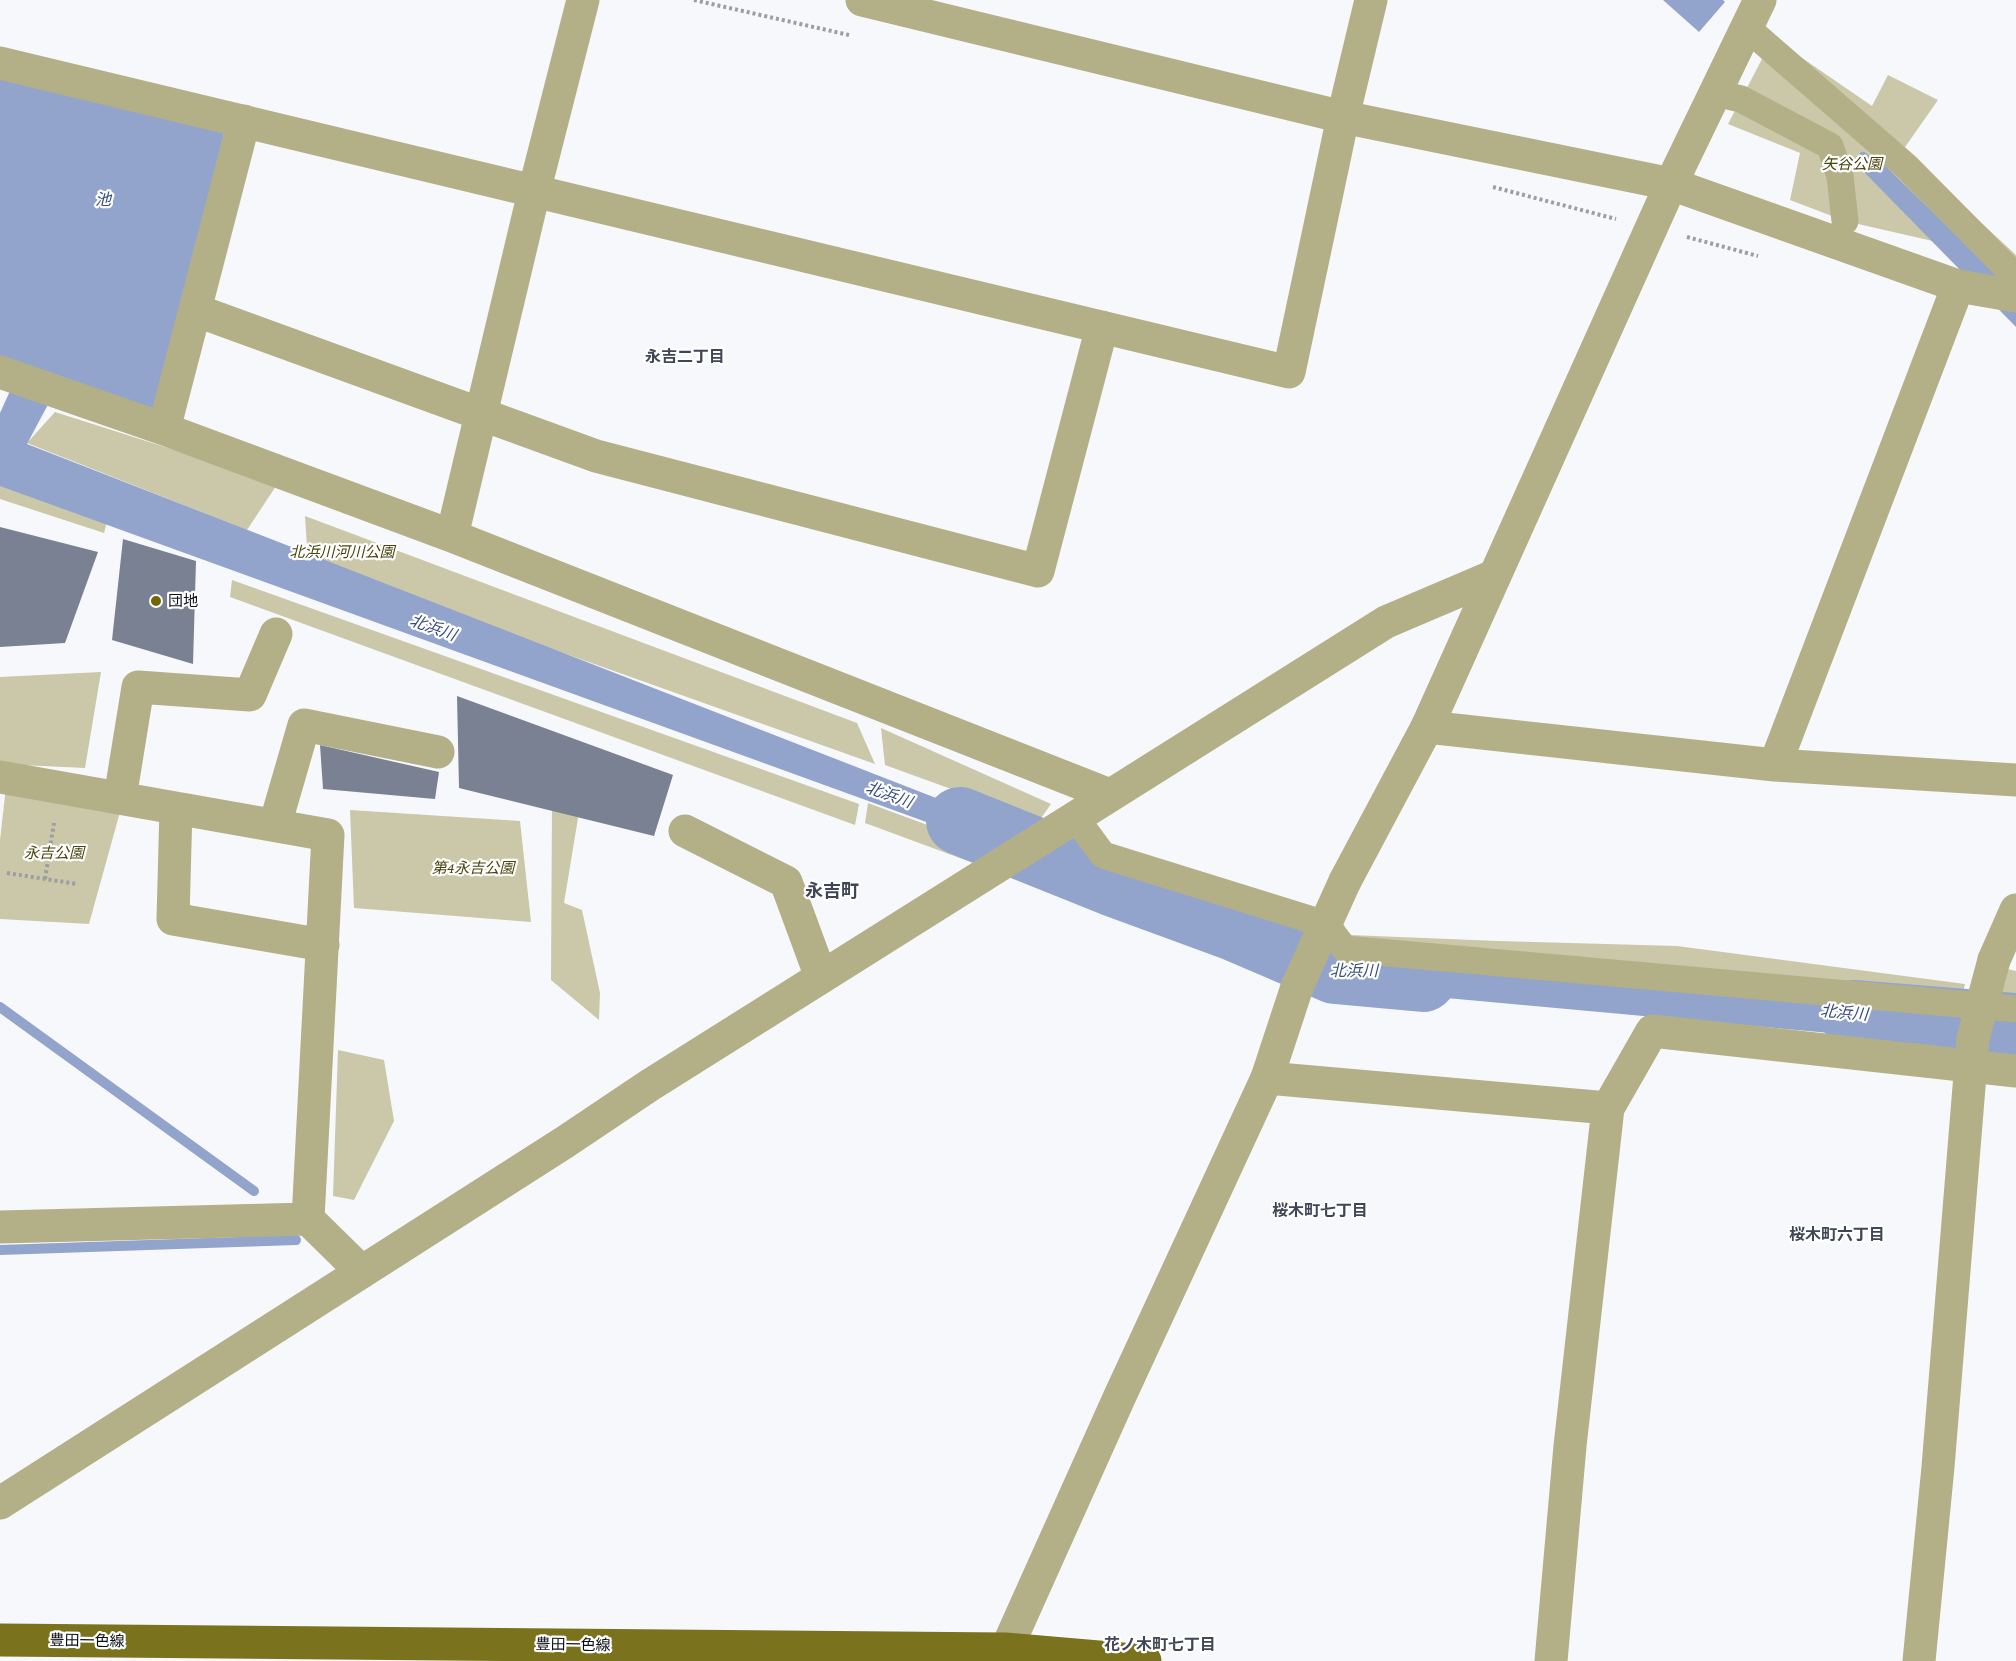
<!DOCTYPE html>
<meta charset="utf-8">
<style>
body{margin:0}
canvas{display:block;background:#f6f8fc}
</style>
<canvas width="2016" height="1661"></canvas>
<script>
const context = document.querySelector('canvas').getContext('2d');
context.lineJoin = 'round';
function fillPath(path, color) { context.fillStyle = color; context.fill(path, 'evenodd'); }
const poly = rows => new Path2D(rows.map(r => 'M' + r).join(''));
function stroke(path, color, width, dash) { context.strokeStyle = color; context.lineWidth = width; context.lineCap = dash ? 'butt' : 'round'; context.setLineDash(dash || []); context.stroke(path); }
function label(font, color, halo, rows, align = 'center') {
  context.font = font + ' "Crimson Pro","Noto Sans JP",serif'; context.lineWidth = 4.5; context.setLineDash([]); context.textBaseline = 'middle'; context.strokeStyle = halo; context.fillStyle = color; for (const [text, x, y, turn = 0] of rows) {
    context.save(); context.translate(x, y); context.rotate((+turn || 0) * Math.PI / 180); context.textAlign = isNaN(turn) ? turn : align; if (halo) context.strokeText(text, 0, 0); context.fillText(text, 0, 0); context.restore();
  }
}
const green = poly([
 [1773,38,1872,106,1888,75,1938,100,1903,150,2016,255,2016,260,1845,221,1790,200,1800,153,1728,124],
 [55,412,278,483,247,530,27,443],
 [0,484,108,518,104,533,0,499],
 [305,516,857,723,875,764,308,562],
 [232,580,859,804,855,825,230,597],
 [101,672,85,768,0,764,0,677],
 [881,728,1051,804,1039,821,885,765],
 [6,787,120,812,89,924,0,919,0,840],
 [552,803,579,812,564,903,582,910,600,993,599,1020,551,980],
 [868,803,984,846,976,864,865,823],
 [350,810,520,821,531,922,354,908],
 [1339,917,1350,935,1498,941,1677,946,1965,984,1958,1013,1335,951],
 [2003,968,2016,971,2016,1015,1992,1014],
 [338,1050,384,1060,394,1121,354,1200,333,1196]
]);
const water = poly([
 [1663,0,1723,0,1725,2,1699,32],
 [0,70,226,125,156,413,60,382,27,444,1031,835,998,848,0,486,0,413,20,369,0,362],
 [1874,155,2016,293,2016,327,1863,171],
 [1079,854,1301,937,1293,968,1041,877],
 [1335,950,1951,1011,1939,1043,1326,987],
 [2005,1012,2016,1013,2016,1040,1997,1038]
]);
const stream = poly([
 [1863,157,1879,173],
 [0,1007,254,1191],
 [0,1250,296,1240]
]);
const river = poly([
 [960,821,1112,882,1232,926,1335,970,1423,978],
 [1853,1014,2016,1027]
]);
const building = poly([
 [0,527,98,552,65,643,0,647],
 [123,539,196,561,193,664,112,640],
 [457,696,673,775,654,836,459,788],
 [320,745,439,772,435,799,323,789]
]);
const path = poly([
 [694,0,849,35],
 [1493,187,1616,219],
 [1687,237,1758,256],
 [7,873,77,884],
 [45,879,54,823]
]);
const pedestrian = poly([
 [1747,28,1907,167,2015,276],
 [1715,93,1741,99,1830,146,1840,176,1845,221],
 [1075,817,1103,855,1325,924,1345,949,2016,1009]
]);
const minor = poly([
 [0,63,1289,372,1343,117,1371,0],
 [1671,184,1760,0],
 [195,310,596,456,1038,571,1102,327],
 [0,372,164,429,452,536,1110,795],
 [164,429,244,121],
 [452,536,534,192,583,0],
 [1427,727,1775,765,2016,780],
 [1775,765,1958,286],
 [0,777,328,835,308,1219],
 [120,798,138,687,250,695,276,634],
 [176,808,173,919,323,945],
 [275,825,304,725,438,752],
 [685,831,786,882,821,977],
 [1267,1078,1608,1108],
 [0,1227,308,1219,362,1272],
 [0,1503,565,1142,650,1085,1386,622,1494,576],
 [1551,1661,1570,1446,1608,1108,1652,1031,2016,1071]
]);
const tertiary = poly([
 [862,0,1343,117,1671,184,1958,286,2016,296],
 [1345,881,1427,727,1671,184],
 [1994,960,2016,910],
 [1001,1661,1119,1398,1267,1078,1297,987],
 [1919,1661,1938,1467,1973,1038]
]);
const primary = poly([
 [0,1640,1005,1649,1145,1661]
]);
const tertiaryBridge = poly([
 [1297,987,1345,881],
 [1973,1038,1994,960]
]);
const markers = [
 [156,601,6,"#716800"]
];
const parkNames = [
 ["矢谷公園",1852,164],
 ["北浜川河川公園",342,552],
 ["永吉公園",54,853],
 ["第4永吉公園",473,868]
];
const poiNames = [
 ["団地",168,601]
];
const streetNames = [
 ["豊田一色線",87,1641,1],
 ["豊田一色線",573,1645,1]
];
const waterNames = [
 ["池",103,200],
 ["北浜川",433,628,20],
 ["北浜川",889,795,20],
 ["北浜川",1354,971],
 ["北浜川",1844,1013,5]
];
const neighbourhoodNames = [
 ["永吉二丁目",685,357],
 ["桜木町七丁目",1320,1211],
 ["桜木町六丁目",1837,1235],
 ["花ノ木町七丁目",1160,1645]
];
const quarterNames = [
 ["永吉町",832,891]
];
fillPath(green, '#cac8a9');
fillPath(water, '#93a4cc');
stroke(stream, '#93a4cc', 10);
stroke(river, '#93a4cc', 68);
fillPath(building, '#798193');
stroke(path, '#9b9ea3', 4, [3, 3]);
stroke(pedestrian, '#b3b088', 27);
stroke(minor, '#b3b088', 33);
stroke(tertiary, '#b3b088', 33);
stroke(primary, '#7a721c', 33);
stroke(tertiaryBridge, '#b3b088', 33);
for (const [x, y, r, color] of markers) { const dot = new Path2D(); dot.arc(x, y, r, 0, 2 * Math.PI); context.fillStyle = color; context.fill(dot); stroke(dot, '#fff', 2); }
label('italic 15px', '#49440c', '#fff', parkNames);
label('15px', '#0a0d14', '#fff', poiNames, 'left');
label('15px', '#0a0d14', '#fff', streetNames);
label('italic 16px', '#384c81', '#fff', waterNames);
label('bold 16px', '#3f4757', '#fff', neighbourhoodNames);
label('bold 18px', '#3f4757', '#fff', quarterNames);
</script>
